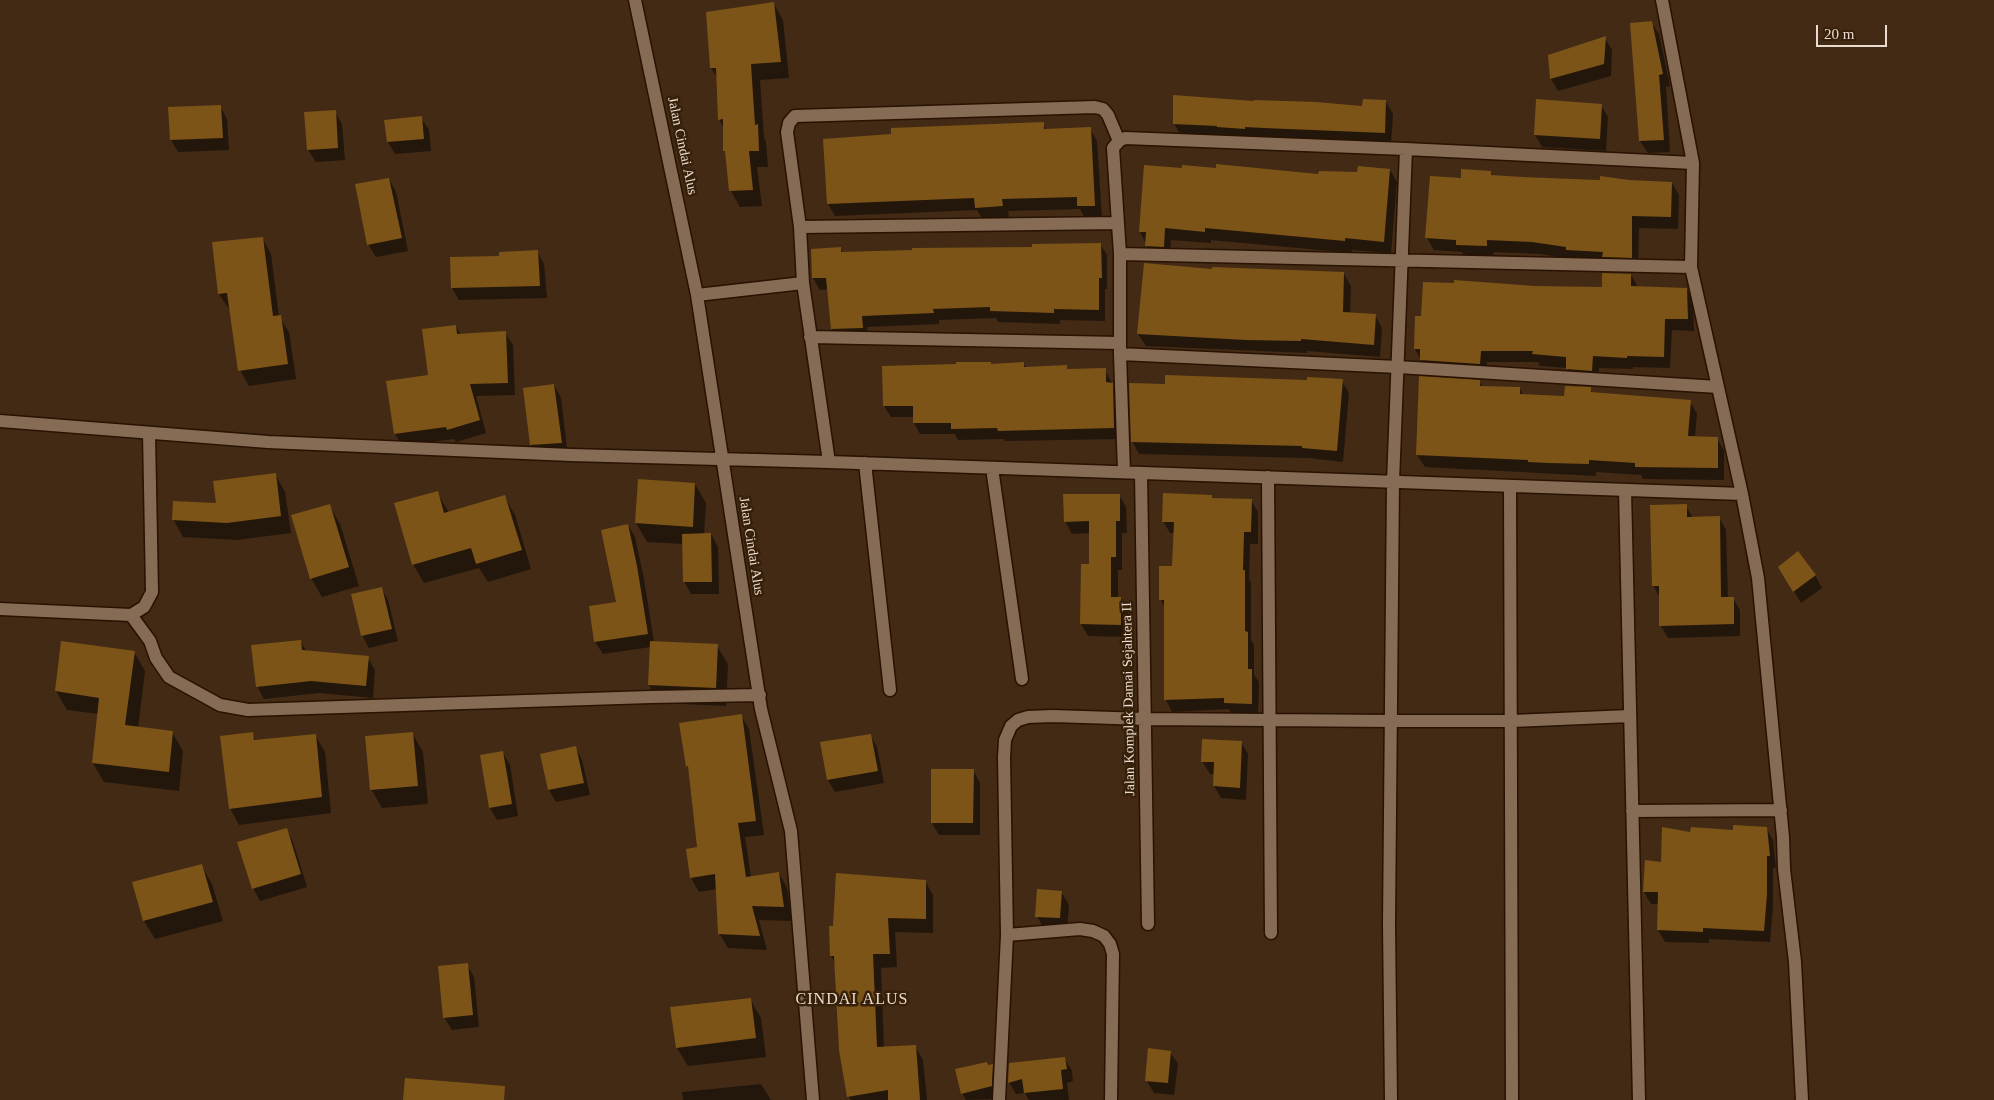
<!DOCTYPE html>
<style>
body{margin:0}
#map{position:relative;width:1994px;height:1100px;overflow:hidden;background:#422a15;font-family:Georgia,serif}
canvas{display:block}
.scale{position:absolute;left:1816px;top:25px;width:71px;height:22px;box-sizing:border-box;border:2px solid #ebdbcf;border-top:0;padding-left:6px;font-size:15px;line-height:18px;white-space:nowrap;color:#ebdbcf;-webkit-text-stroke:4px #37200a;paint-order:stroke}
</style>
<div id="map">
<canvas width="1994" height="1100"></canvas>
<div class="scale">20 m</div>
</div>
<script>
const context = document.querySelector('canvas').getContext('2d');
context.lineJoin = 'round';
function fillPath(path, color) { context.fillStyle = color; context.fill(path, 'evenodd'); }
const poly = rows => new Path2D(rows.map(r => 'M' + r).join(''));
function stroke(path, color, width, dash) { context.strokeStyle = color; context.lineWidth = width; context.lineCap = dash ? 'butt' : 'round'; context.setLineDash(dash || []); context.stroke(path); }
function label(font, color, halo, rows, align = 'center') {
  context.font = font + ' Georgia,serif'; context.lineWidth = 5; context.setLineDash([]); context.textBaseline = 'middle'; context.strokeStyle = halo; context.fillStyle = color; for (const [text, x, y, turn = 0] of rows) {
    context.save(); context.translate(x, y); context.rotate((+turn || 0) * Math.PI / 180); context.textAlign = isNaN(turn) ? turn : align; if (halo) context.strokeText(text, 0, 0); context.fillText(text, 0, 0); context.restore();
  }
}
const shadow = poly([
 [774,4,783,20,789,78,760,80,764,137,766,142,768,167,757,167,762,206,740,207,731,191,726,154,724,150,724,129,719,119,718,79,711,68],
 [1651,22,1659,34,1670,86,1666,87,1670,152,1648,153,1640,141,1631,24],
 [1605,38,1612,50,1611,76,1558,91,1551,79,1549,56],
 [1386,102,1393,114,1391,145,1181,136,1174,123,1255,103,1364,107],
 [1601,105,1608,117,1606,151,1542,147,1535,135],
 [220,106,227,119,229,150,178,152,171,140],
 [335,112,342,124,345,160,316,162,308,150],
 [421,118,429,130,431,151,395,154,388,142,386,121],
 [1043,124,1047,131,1090,129,1097,141,1102,218,1085,218,1080,209,1008,211,1009,218,983,220,977,210,835,216,828,204],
 [1217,170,1320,176,1390,170,1397,182,1391,253,1352,250,1352,253,1211,240,1211,243,1171,240,1170,259,1153,258,1140,232],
 [1491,173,1493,176,1672,183,1679,195,1678,229,1639,228,1638,270,1540,254,1494,252,1493,258,1465,257,1462,252,1434,250,1427,238,1462,179],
 [389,179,396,192,408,251,376,257,368,244],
 [262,238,271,254,279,317,289,332,296,379,249,386,240,370,231,309,229,309,219,294],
 [1100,244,1107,255,1107,289,1105,289,1105,321,1060,320,1060,324,998,322,996,318,939,320,939,324,867,327,868,339,839,340,832,329,828,289,820,290,813,278,812,250,840,248,843,253,1033,248],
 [537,251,544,264,547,298,459,300,452,288,500,257],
 [1213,270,1344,274,1351,286,1350,313,1375,315,1382,328,1380,357,1307,351,1307,353,1146,346,1138,334],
 [1631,275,1638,287,1687,289,1693,301,1694,331,1672,330,1670,368,1633,367,1633,369,1599,368,1598,382,1574,381,1567,368,1540,366,1538,362,1487,362,1487,375,1428,372,1415,349,1535,287,1603,289],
 [456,326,461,335,505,333,513,345,515,395,476,396,486,433,456,442,454,439,402,446,395,434,429,376],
 [1023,363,1026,368,1066,367,1068,370,1105,370,1118,395,1120,439,1005,441,1004,439,958,440,955,434,920,434,914,423,914,417,891,417,884,406,884,367,991,366],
 [1342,381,1349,393,1343,462,1309,458,1139,454,1132,441,1166,385],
 [1479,381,1483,387,1520,389,1523,395,1565,397,1590,388,1593,394,1690,401,1697,414,1695,437,1717,438,1724,451,1724,480,1643,479,1641,475,1596,472,1596,476,1425,467,1417,455],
 [554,385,561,398,568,456,539,457,531,445],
 [275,474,285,492,291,533,237,540,183,537,173,519,218,505],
 [695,484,706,503,704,535,711,534,718,547,719,594,691,594,684,581,683,544,647,542,636,523],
 [437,492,449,513,504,496,515,515,531,569,488,582,479,568,424,583,413,564],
 [1119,495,1126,507,1127,533,1122,533,1122,570,1118,570,1118,598,1121,598,1128,611,1128,637,1088,636,1081,624,1090,565,1090,533,1072,534,1065,521],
 [1212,496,1213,499,1251,500,1258,512,1258,544,1250,544,1249,579,1251,583,1251,640,1254,645,1254,675,1259,682,1258,716,1232,715,1229,709,1172,712,1166,700,1165,608,1161,600,1173,567,1175,533,1170,533,1163,521],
 [329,505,340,524,359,586,322,597,311,578],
 [1686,506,1693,518,1719,517,1726,530,1728,598,1733,598,1740,610,1740,636,1668,638,1661,626,1660,598,1653,585],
 [628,525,635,537,644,579,654,642,717,646,728,664,726,706,660,703,649,685,651,647,603,654,595,642,617,603],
 [1815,575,1822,588,1801,603,1787,580],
 [381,588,388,600,398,641,369,648,362,635],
 [300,641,307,652,368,658,375,670,373,698,319,693,264,699,257,686],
 [62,642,134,652,145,671,138,728,172,732,183,751,179,791,104,782,93,763,99,714,67,710,56,691],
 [741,715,749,729,764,835,745,837,751,877,779,873,787,888,792,921,759,920,767,950,728,948,719,933,717,889,699,892,691,878,698,849,689,770,687,766],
 [412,733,423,752,428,804,382,808,371,789],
 [252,734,256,741,315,735,325,752,331,813,239,825,230,808],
 [870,735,877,747,884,783,835,792,828,780],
 [1241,742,1248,754,1246,800,1221,798,1214,786,1215,774,1210,774,1202,761],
 [575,747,582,760,590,795,556,802,549,790,542,755],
 [503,753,510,765,518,816,497,820,490,808],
 [973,770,980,783,980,835,939,835,932,823],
 [1766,828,1773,840,1776,868,1773,868,1773,907,1770,942,1709,939,1709,943,1665,942,1658,930,1659,904,1651,904,1644,892,1663,863,1691,834],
 [286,829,293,842,307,887,260,901,253,888],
 [201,865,212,884,223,921,155,939,144,921],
 [925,881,933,895,933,933,895,932,897,967,881,968,884,1048,915,1046,923,1060,927,1100,851,1100,849,1097,836,964,831,956],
 [1062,893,1069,905,1067,930,1044,929,1037,916],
 [467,965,474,977,479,1027,452,1030,444,1017],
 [750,999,761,1018,766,1057,688,1066,677,1048],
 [1170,1052,1178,1064,1174,1095,1154,1093,1146,1080],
 [1064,1058,1072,1071,1073,1081,1067,1083,1069,1100,1029,1100,1025,1093,1016,1094,1009,1082],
 [992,1066,999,1078,998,1099,966,1100,962,1093],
 [761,1084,771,1100,683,1100,682,1092]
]);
const building = poly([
 [774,2,781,62,751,64,755,125,758,124,759,151,749,151,753,190,729,191,725,151,723,151,723,119,718,120,716,68,710,68,706,12],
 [1652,21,1663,74,1659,75,1664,140,1639,141,1630,23],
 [1606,36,1604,64,1550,79,1548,55],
 [1173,95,1254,101,1254,100,1316,102,1362,106,1363,99,1386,100,1385,133,1264,128,1245,127,1245,129,1217,127,1217,126,1173,124],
 [1536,99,1602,104,1600,139,1534,135],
 [221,105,223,138,170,140,168,107],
 [336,110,338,148,307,150,304,112],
 [422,116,424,139,387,142,384,120],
 [1044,122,1044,129,1091,127,1095,206,1077,206,1077,197,1002,199,1003,206,975,208,974,198,827,204,823,139,891,134,891,128],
 [1216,164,1318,174,1319,171,1357,172,1358,166,1390,169,1384,242,1345,238,1345,241,1205,228,1205,232,1165,228,1164,247,1145,246,1146,232,1139,232,1144,165,1182,168,1182,165,1216,168],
 [1461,169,1491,171,1491,175,1523,177,1600,180,1600,176,1629,180,1672,182,1671,217,1632,216,1632,258,1602,257,1603,252,1566,250,1566,247,1532,242,1487,240,1487,246,1456,245,1456,240,1425,238,1430,176,1461,178],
 [389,178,402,238,367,245,355,184],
 [263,237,273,316,281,315,288,364,238,371,227,293,218,294,212,242],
 [1101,243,1102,278,1099,278,1099,310,1054,309,1054,313,990,311,990,307,933,309,934,313,862,316,863,328,831,329,826,278,812,278,811,249,841,247,841,252,912,250,912,248,1032,247,1032,244],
 [538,250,540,286,451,288,450,257,499,256,499,252],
 [1144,263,1212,269,1212,267,1344,272,1343,312,1376,314,1374,345,1301,339,1301,341,1246,340,1137,334],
 [1602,273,1631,274,1631,286,1687,288,1688,319,1665,319,1664,357,1627,356,1627,358,1593,356,1592,371,1566,369,1566,357,1532,354,1533,351,1481,351,1480,364,1420,360,1420,349,1414,349,1415,316,1421,316,1423,282,1454,283,1454,280,1535,286,1602,287],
 [456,325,457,334,506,331,508,383,470,384,480,420,447,430,446,427,394,434,386,381,428,375,422,329],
 [956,362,991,362,991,364,1024,362,1024,367,1067,365,1067,369,1106,368,1106,382,1113,383,1114,428,998,431,997,428,951,429,951,423,913,423,913,406,883,406,882,366,956,364],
 [1165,375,1307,380,1307,377,1343,379,1337,451,1302,448,1302,446,1131,442,1129,383,1165,384],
 [1419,376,1480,380,1480,386,1520,387,1520,394,1564,396,1565,386,1591,387,1591,392,1691,400,1688,436,1718,437,1718,468,1635,467,1635,463,1589,460,1589,464,1548,463,1528,462,1528,460,1416,455],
 [554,384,562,443,530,445,523,388],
 [276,473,281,516,227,523,172,520,173,501,216,503,213,481],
 [638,479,695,483,693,527,635,523],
 [438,491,444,513,505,495,522,550,476,564,471,548,412,565,394,503],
 [1163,493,1212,495,1212,498,1252,499,1251,532,1244,532,1243,570,1245,570,1245,631,1248,632,1248,669,1252,669,1252,704,1224,703,1224,698,1164,700,1164,600,1159,600,1159,566,1172,566,1174,522,1162,522],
 [1063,494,1120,494,1120,521,1116,521,1116,557,1111,557,1111,597,1121,597,1121,625,1080,624,1081,564,1089,564,1089,521,1064,522],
 [330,504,349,567,310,579,291,515],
 [1687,504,1687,517,1720,516,1721,597,1734,597,1734,624,1659,626,1659,586,1652,586,1650,505],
 [628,524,637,566,648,634,594,642,589,606,616,602,601,530],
 [711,533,712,582,683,582,682,534],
 [1798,551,1816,575,1793,592,1778,567],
 [382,587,392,629,361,636,351,594],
 [301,640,302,650,369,656,366,686,311,681,256,687,251,645],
 [61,641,135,651,125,725,173,731,169,772,92,763,99,698,55,691],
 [650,641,718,644,716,688,648,685],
 [742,714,756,821,738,823,746,877,779,872,784,907,752,906,760,936,718,934,715,874,690,878,686,849,697,847,688,766,686,767,679,723],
 [253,732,254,740,316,734,322,797,229,809,220,736],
 [413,732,418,786,370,790,365,736],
 [871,734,878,771,827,780,820,742],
 [1202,739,1242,741,1240,788,1213,786,1214,762,1201,762],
 [576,746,584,783,548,790,540,754],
 [503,751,512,804,489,808,480,755],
 [931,769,974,769,973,823,931,823],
 [1733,825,1767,827,1770,856,1767,856,1767,894,1764,931,1703,928,1703,932,1657,930,1658,892,1643,892,1645,860,1661,862,1662,827,1690,832,1691,827,1733,830],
 [287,828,301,874,252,889,237,842],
 [202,864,213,902,143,921,132,882],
 [836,873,926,880,926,919,888,918,890,954,873,954,877,1047,916,1045,920,1100,888,1100,888,1090,847,1097,839,1050,834,956,830,956,829,926,833,926],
 [1037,889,1062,891,1060,918,1035,917],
 [468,963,473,1015,443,1018,438,966],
 [751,998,756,1038,676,1048,670,1007],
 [1148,1048,1171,1051,1168,1083,1145,1081],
 [1065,1057,1067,1069,1061,1070,1063,1089,1024,1093,1022,1079,1008,1083,1009,1063],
 [987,1062,988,1065,993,1064,992,1086,961,1094,955,1069],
 [405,1078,505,1086,504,1100,403,1100]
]);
const minor = poly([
 [635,0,697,295,761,709,791,831,813,1100],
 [1662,0,1693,163,1691,267,1742,494,1758,578,1783,837,1784,869,1795,962,1802,1100],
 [800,227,787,132,789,123,795,116,1095,107,1103,109,1108,115,1119,141],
 [1120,254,1691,267],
 [803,283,829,462],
 [697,295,803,283,800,227,1118,223],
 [810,337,1120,343],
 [1120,354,1398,367,1718,387],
 [0,421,268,442,571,455,829,462,1742,494],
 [865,463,890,690],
 [992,468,1022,679],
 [1124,472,1120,354,1120,254,1113,148,1119,141,1125,138,1406,149,1693,163],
 [1141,473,1148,924],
 [1268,477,1271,933],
 [1510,486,1512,1100],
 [1625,490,1639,1100],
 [0,609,131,615,144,607,152,592,149,433],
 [131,615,150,641,156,658,169,677,220,705,248,710,650,697,760,695],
 [1632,811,1781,810],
 [1007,935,1080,929,1093,931,1104,936,1110,944,1113,954,1111,1100],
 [999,1100,1007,935,1004,757,1005,740,1011,726,1018,720,1028,717,1052,716,1145,719,1391,721,1512,721,1630,716],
 [1391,1100,1389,924,1393,482,1406,149]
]);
const streetNames = [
 ["Jalan Cindai Alus",682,146,78],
 ["Jalan Cindai Alus",751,546,81],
 ["Jalan Komplek Damai Sejahtera II",1129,699,-91]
];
const quarterNames = [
 ["CINDAI ALUS",852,1000]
];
fillPath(shadow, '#0007');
fillPath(building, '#7d5417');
stroke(minor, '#281200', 15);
stroke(minor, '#876c55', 12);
label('14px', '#ebdbcf', '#37200a', streetNames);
context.letterSpacing = '1px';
label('16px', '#ebdbcf', '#37200a', quarterNames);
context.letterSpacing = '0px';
</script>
